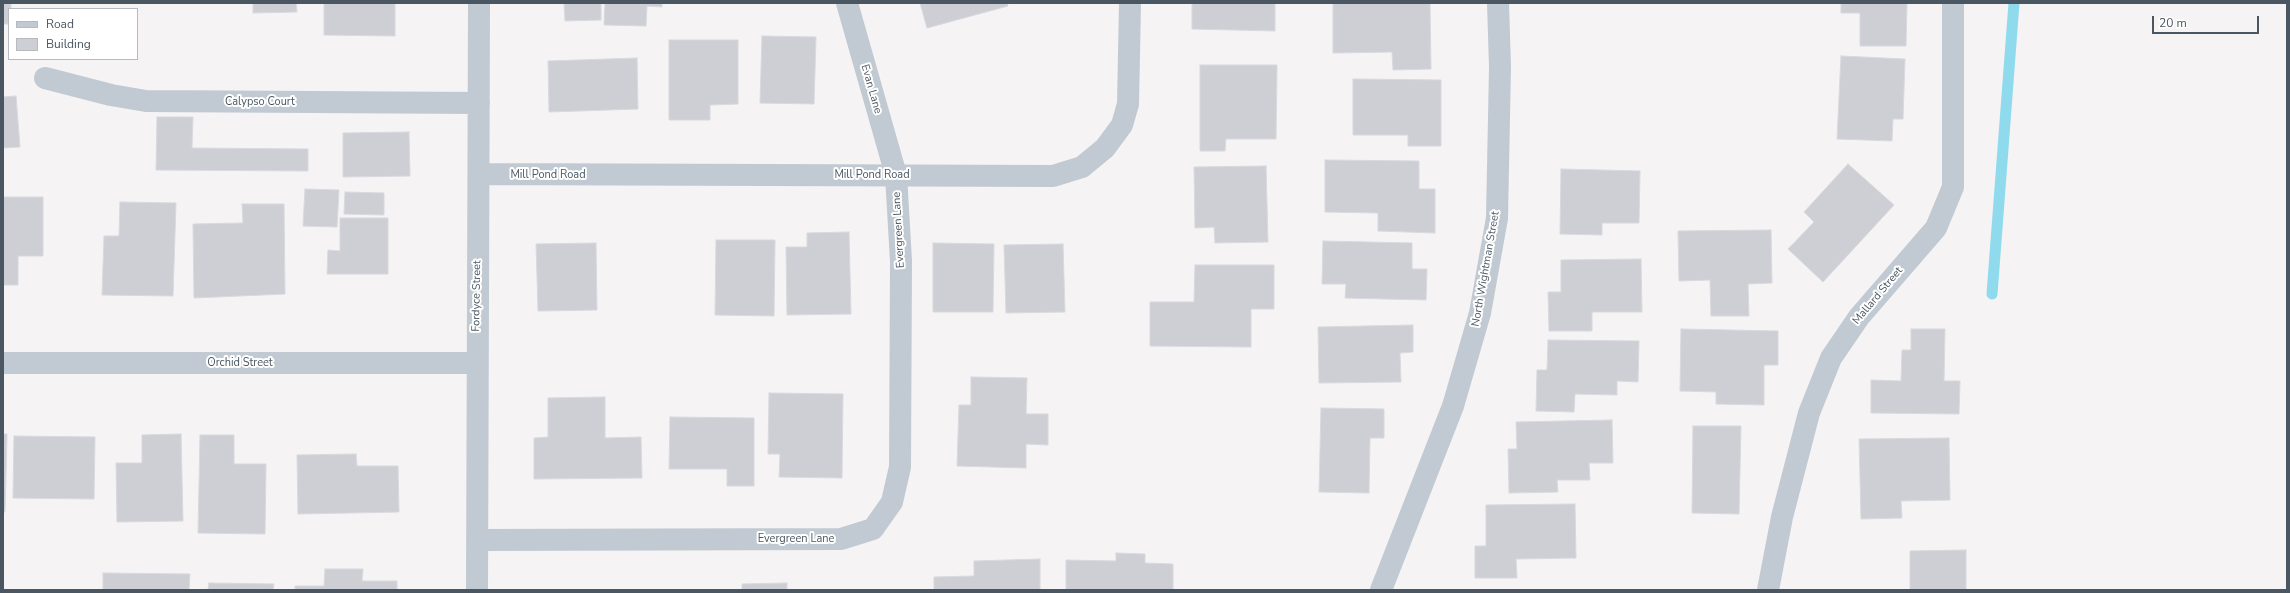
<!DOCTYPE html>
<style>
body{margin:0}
#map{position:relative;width:2290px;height:593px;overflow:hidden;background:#f5f3f3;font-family:"Nunito Sans",sans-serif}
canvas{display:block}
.frame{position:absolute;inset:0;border:4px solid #4a5661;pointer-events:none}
.legend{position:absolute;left:8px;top:8px;width:130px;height:52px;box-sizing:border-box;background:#fff;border:1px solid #b7bbc0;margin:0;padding:5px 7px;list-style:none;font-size:12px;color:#4a5661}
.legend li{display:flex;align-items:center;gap:8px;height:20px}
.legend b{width:20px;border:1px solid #b7bbc0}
.scale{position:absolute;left:2152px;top:16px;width:107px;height:18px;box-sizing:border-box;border:2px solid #4a5661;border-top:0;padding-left:5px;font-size:12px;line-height:14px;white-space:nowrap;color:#4a5661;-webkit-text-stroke:3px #fff;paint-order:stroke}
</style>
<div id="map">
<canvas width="2290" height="593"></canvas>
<div class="frame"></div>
<ul class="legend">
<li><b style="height:5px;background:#c1cad2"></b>Road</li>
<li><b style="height:11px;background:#cdcfd5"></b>Building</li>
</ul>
<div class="scale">20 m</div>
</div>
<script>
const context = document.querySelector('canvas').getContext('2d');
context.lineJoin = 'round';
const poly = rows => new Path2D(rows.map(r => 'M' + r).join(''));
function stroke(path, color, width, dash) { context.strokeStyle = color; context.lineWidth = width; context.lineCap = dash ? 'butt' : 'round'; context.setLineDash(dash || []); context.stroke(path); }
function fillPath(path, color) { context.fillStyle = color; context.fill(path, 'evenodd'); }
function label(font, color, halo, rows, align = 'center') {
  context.font = font + ' "Nunito Sans",sans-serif'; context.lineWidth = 4; context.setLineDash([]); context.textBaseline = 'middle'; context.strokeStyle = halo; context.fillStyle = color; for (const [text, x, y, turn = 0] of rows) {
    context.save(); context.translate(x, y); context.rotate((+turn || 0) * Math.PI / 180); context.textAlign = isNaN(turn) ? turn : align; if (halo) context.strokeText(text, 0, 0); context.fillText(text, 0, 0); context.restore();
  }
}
const stream = poly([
 [1992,294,2014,3]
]);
const building = poly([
 [3,3,11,3,11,9,9,9,9,24,3,24,3,3],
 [253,3,296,3,297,12,253,13,253,3],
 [324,3,395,3,395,36,324,35,324,3],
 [564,3,601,3,601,20,565,21,564,3],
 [605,3,662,3,662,7,647,6,646,26,604,25,605,3],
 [920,3,1007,3,1008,6,927,28,920,3],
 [1192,3,1275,3,1275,31,1192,29,1192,3],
 [1333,3,1430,3,1431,69,1393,70,1392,52,1333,53,1333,3],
 [1841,3,1907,3,1906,46,1860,46,1860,13,1841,13,1841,3],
 [762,36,816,37,814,104,760,103,762,36],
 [669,40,738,40,738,104,710,105,710,120,669,120,669,40],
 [1841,56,1905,59,1903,119,1893,119,1892,141,1837,139,1841,56],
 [637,58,638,109,549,112,548,61,637,58],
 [1200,65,1277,65,1276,139,1226,139,1225,151,1200,151,1200,65],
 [1353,79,1441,80,1441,146,1408,146,1408,135,1353,135,1353,79],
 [16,96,20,147,3,148,3,97,16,96],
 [157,117,193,117,192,148,308,149,308,171,156,170,157,117],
 [409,132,410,176,343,177,343,133,409,132],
 [1325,160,1419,161,1419,189,1435,189,1435,233,1378,231,1378,213,1325,212,1325,160],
 [1848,164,1894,205,1823,282,1788,249,1814,222,1804,212,1848,164],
 [1266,166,1268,242,1215,243,1214,227,1195,228,1194,167,1266,166],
 [1561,169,1640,171,1639,223,1602,223,1602,235,1560,234,1561,169],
 [305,189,339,190,337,227,303,226,305,189],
 [345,192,384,193,384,215,344,214,345,192],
 [3,197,43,197,43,256,18,256,18,285,3,285,3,197],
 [120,202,176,203,173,296,102,295,104,236,119,236,120,202],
 [242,204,284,204,285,294,194,298,193,224,243,223,242,204],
 [340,218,388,218,388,274,327,274,328,250,340,251,340,218],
 [1771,230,1772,283,1748,284,1749,316,1711,316,1710,280,1679,281,1678,231,1771,230],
 [849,232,851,314,787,315,786,247,807,247,807,233,849,232],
 [716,240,775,240,774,316,715,315,716,240],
 [1323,241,1412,243,1412,269,1427,269,1426,300,1345,298,1346,284,1322,284,1323,241],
 [596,243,597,310,538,311,536,244,596,243],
 [933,243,994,244,993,312,933,312,933,243],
 [1063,244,1065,312,1006,313,1004,245,1063,244],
 [1641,259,1642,312,1592,312,1592,331,1549,331,1548,292,1561,292,1561,260,1641,259],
 [1195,265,1274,265,1274,309,1251,309,1251,347,1150,346,1150,302,1194,302,1195,265],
 [1413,325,1413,352,1400,353,1401,382,1319,383,1318,327,1413,325],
 [1681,329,1778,331,1778,365,1764,365,1764,405,1716,404,1716,392,1680,391,1681,329],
 [1911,329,1945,329,1944,381,1960,381,1959,414,1871,413,1871,380,1901,381,1902,350,1911,350,1911,329],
 [1548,340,1639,341,1638,382,1617,381,1617,395,1575,394,1574,412,1536,411,1537,370,1547,370,1548,340],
 [971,377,1027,378,1026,414,1048,414,1048,445,1026,444,1026,468,957,466,959,405,971,405,971,377],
 [769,393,843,394,842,478,779,477,780,454,768,454,769,393],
 [605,397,605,438,641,437,642,478,534,479,534,438,548,437,548,398,605,397],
 [1321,408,1384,409,1384,438,1370,438,1369,493,1319,492,1321,408],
 [670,417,754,418,754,486,727,486,727,469,669,469,670,417],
 [1612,420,1613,463,1589,463,1590,480,1557,480,1558,492,1509,493,1508,449,1517,449,1516,422,1612,420],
 [1693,426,1741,426,1739,514,1692,513,1693,426],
 [3,434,7,434,5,512,3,512,3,434],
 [181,434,183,521,117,522,116,463,142,463,142,435,181,434],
 [200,435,234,435,234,464,266,464,265,534,198,533,200,435],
 [14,436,95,437,94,499,13,498,14,436],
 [1949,438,1950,500,1901,501,1902,518,1861,519,1859,439,1949,438],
 [356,454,357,466,398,466,399,512,298,514,297,455,356,454],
 [1575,504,1576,558,1516,559,1517,578,1475,578,1475,546,1486,546,1486,505,1575,504],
 [1966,550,1966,590,1910,590,1910,551,1966,550],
 [1116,553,1145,554,1145,563,1173,564,1173,590,1066,590,1066,560,1116,561,1116,553],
 [1040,559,1040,590,934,590,934,577,974,576,974,561,1040,559],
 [325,569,363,569,362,581,397,581,397,590,295,590,295,586,324,586,325,569],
 [103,573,190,574,189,590,103,590,103,573],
 [209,583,274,584,273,590,208,590,209,583],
 [787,583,787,590,742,590,742,584,787,583]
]);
const street = poly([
 [45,78,111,95,146,101,479,103],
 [479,174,1053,176,1082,167,1105,148,1122,125,1128,104,1130,3],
 [3,363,476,363],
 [477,540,841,539,873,529,892,502,900,467,901,261,896,175,847,3],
 [477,590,479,3],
 [1381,590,1453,406,1480,313,1497,218,1500,67,1498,3],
 [1768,590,1782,517,1809,413,1831,358,1859,317,1936,228,1953,187,1953,3]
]);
const streetNames = [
 ["Evan Lane",871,89,74],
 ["Calypso Court",260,102],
 ["Mill Pond Road",548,175],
 ["Mill Pond Road",872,175],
 ["Evergreen Lane",899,230,-93],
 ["North Wightman Street",1486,269,-80],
 ["Fordyce Street",477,296,-89],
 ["Mallard Street",1878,296,-50],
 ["Orchid Street",240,363],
 ["Evergreen Lane",796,539]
];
stroke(stream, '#90daee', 11);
fillPath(building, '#cdcfd5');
stroke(building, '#d7d9de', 1);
stroke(street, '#c1cad2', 22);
label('11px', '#4a5661', '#fff', streetNames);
</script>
